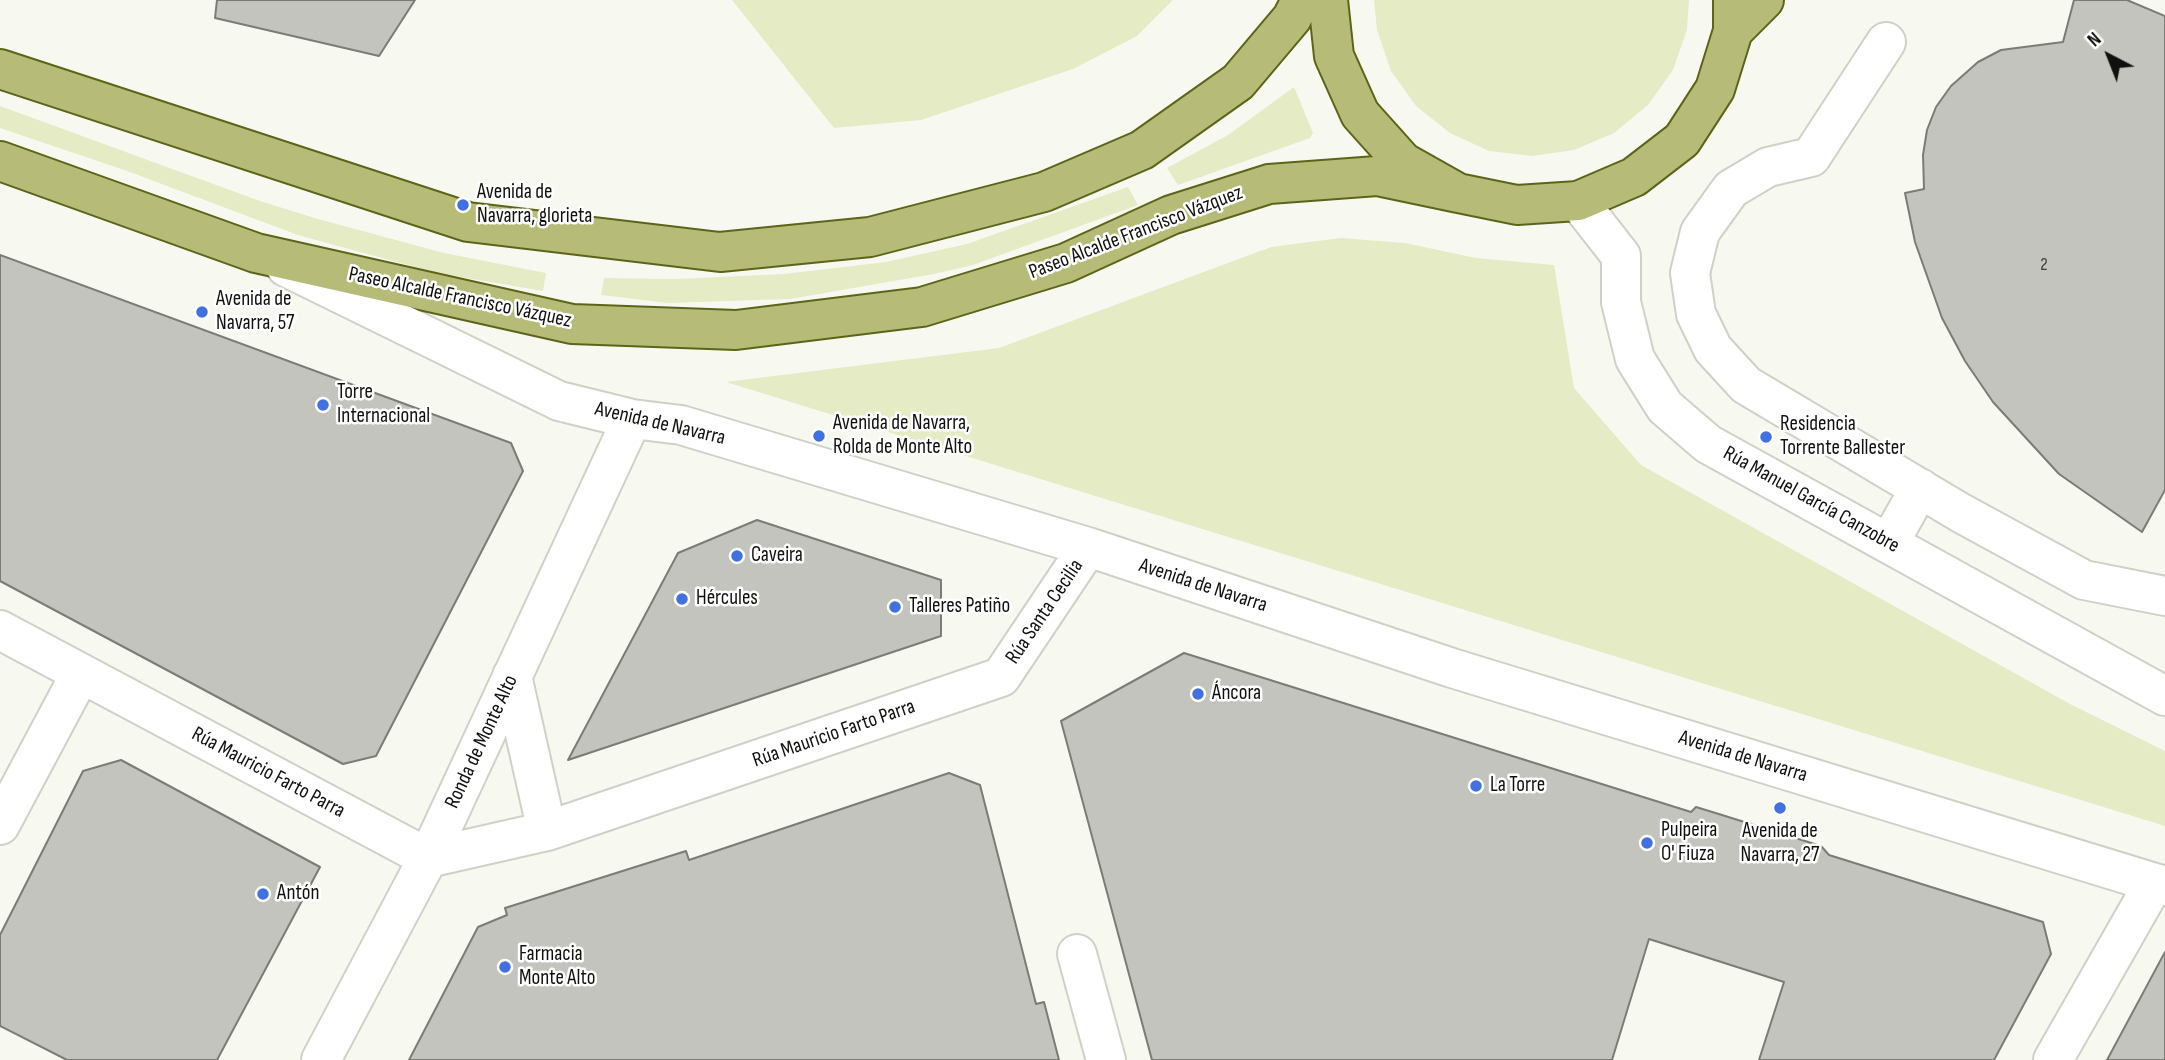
<!DOCTYPE html>
<meta charset="utf-8">
<style>
body{margin:0}
#map{position:relative;width:2165px;height:1060px;overflow:hidden;background:#f7f9f1;font-family:"Sofia Sans Condensed",sans-serif}
canvas{display:block}
.north{position:absolute;left:2074px;top:21px;width:70px;height:70px;-webkit-text-stroke:5px #fff;paint-order:stroke;rotate:318deg;font-size:19px;font-weight:700;line-height:28px;text-align:center;color:#10110e}
.north::after{content:'';display:block;margin:auto;width:24px;height:32px;background:#10110e;clip-path:polygon(50% 0,100% 100%,50% 72%,0 100%)}
</style>
<div id="map">
<canvas width="2165" height="1060"></canvas>
<div class="north">N</div>
</div>
<script>
const context = document.querySelector('canvas').getContext('2d');
context.lineJoin = 'round';
function fillPath(path, color) { context.fillStyle = color; context.fill(path, 'evenodd'); }
const poly = rows => new Path2D(rows.map(r => 'M' + r).join(''));
function stroke(path, color, width, dash) { context.strokeStyle = color; context.lineWidth = width; context.lineCap = dash ? 'butt' : 'round'; context.setLineDash(dash || []); context.stroke(path); }
function label(font, color, halo, rows, align = 'center') {
  context.font = font + ' "Sofia Sans Condensed",sans-serif'; context.lineWidth = 5; context.setLineDash([]); context.textBaseline = 'middle'; context.strokeStyle = halo; context.fillStyle = color; for (const [text, x, y, turn = 0] of rows) {
    context.save(); context.translate(x, y); context.rotate((+turn || 0) * Math.PI / 180); context.textAlign = isNaN(turn) ? turn : align; if (halo) context.strokeText(text, 0, 0); context.fillText(text, 0, 0); context.restore();
  }
}
const green = poly([
 [732,0,1173,0,1137,36,1073,69,921,120,834,128],
 [1374,0,1689,0,1687,30,1673,70,1648,105,1614,133,1574,150,1532,156,1489,151,1450,133,1416,106,1391,71,1377,30],
 [1294,87,1313,133,1310,138,1178,185,1167,168,1228,135],
 [0,106,260,201,318,219,444,253,546,273,543,291,437,273,298,235,127,171,0,128],
 [1128,187,1138,205,973,265,934,274,790,299,668,303,601,295,604,278,676,279,784,274,886,262,967,244],
 [1341,238,1405,243,1476,258,1554,265,1574,388,1641,465,2070,704,2165,751,2165,826,726,382,999,348,1271,247]
]);
const building = poly([
 [217,0,415,0,379,56,215,18,217,0],
 [2074,0,2127,0,2165,16,2165,490,2142,532,2059,474,1993,402,1965,361,1942,318,1915,242,1905,193,1924,189,1923,155,1927,130,1936,107,1951,86,1978,62,2001,50,2063,42,2074,0],
 [0,255,511,443,523,471,376,756,343,764,0,581,0,255],
 [757,520,941,580,941,636,568,760,678,553,757,520],
 [1184,653,1691,812,1696,807,1722,815,1821,846,1829,855,2043,922,2051,954,1994,1060,1759,1060,1784,982,1649,939,1612,1060,1152,1060,1061,721,1184,653],
 [121,760,320,867,217,1060,67,1060,0,1026,0,935,83,771,121,760],
 [949,773,980,785,1036,1004,1044,1002,1059,1060,409,1060,478,927,507,915,505,908,686,851,689,860,949,773],
 [2165,952,2165,1060,2107,1060,2165,952]
]);
const minor = poly([
 [1886,42,1811,157,1768,167,1731,189,1700,232,1690,273,1696,314,1713,349,1746,385,1961,513,2084,580,2165,596],
 [1578,201,1621,256,1621,302,1635,359,1665,407,1708,444,2165,696],
 [286,267,559,401,632,419,681,425,1088,547,1452,668,2165,886],
 [1889,543,1920,488],
 [0,630,428,858,547,831,1001,677,1088,547],
 [512,676,547,831],
 [0,825,81,673],
 [1077,954,1106,1060],
 [321,1060,428,858,632,419],
 [2053,1060,2154,883]
]);
const major = poly([
 [1328,0,1334,56,1360,114,1403,162,1458,193,1517,205,1578,201,1634,177,1682,140,1715,89,1733,31,1733,0],
 [1733,31,1764,0],
 [0,69,468,222,720,252,870,237,1044,192,1142,150,1238,82,1292,18,1301,0],
 [0,161,256,253,572,324,736,330,922,307,1066,263,1171,215,1269,184,1377,176,1458,193]
]);
const markers = [
 [463,205,7,"#4170e1"],
 [202,312,7,"#4170e1"],
 [323,405,7,"#4170e1"],
 [819,436,7,"#4170e1"],
 [1766,437,7,"#4170e1"],
 [737,556,7,"#4170e1"],
 [682,599,7,"#4170e1"],
 [895,607,7,"#4170e1"],
 [1198,694,7,"#4170e1"],
 [1476,786,7,"#4170e1"],
 [1780,808,7,"#4170e1"],
 [1647,843,7,"#4170e1"],
 [263,894,7,"#4170e1"],
 [505,967,7,"#4170e1"]
];
const numberNames = [
 ["2",2044,265]
];
const poiNames = [
 ["Avenida de",477,193],
 ["Navarra, glorieta",477,217],
 ["Avenida de",216,300],
 ["Navarra, 57",216,324],
 ["Torre",337,393],
 ["Internacional",337,417],
 ["Avenida de Navarra,",833,424],
 ["Rolda de Monte Alto",833,448],
 ["Residencia",1780,425],
 ["Torrente Ballester",1780,449],
 ["Caveira",751,556],
 ["Hércules",696,599],
 ["Talleres Patiño",909,607],
 ["Áncora",1212,694],
 ["La Torre",1490,786],
 ["Pulpeira",1661,831],
 ["O' Fiuza",1661,855],
 ["Avenida de",1780,832,"center"],
 ["Navarra, 27",1780,856,"center"],
 ["Antón",277,894],
 ["Farmacia",519,955],
 ["Monte Alto",519,979]
];
const streetNames = [
 ["Paseo Alcalde Francisco Vázquez",1136,233,-21],
 ["Paseo Alcalde Francisco Vázquez",460,298,12],
 ["Avenida de Navarra",660,424,13],
 ["Rúa Manuel García Canzobre",1811,500,29],
 ["Avenida de Navarra",1203,586,18],
 ["Rúa Santa Cecilia",1045,612,-56],
 ["Rúa Mauricio Farto Parra",834,734,-19],
 ["Ronda de Monte Alto",482,742,-65],
 ["Avenida de Navarra",1743,757,17],
 ["Rúa Mauricio Farto Parra",268,773,28]
];
fillPath(green, '#e5ebc5');
fillPath(building, '#c3c4bd');
stroke(building, '#7b7c75', 2);
stroke(minor, '#cfd0c8', 42);
stroke(major, '#5d6418', 42);
stroke(minor, '#fff', 38);
stroke(major, '#b6bc78', 38);
for (const [x, y, r, color] of markers) { const dot = new Path2D(); dot.arc(x, y, r, 0, 2 * Math.PI); context.fillStyle = color; context.fill(dot); stroke(dot, '#fff', 2.5); }
label('18px', '#3d3e3a', null, numberNames);
label('21px', '#10110e', '#fff', poiNames, 'left');
label('21px', '#10110e', '#fff', streetNames);
</script>
